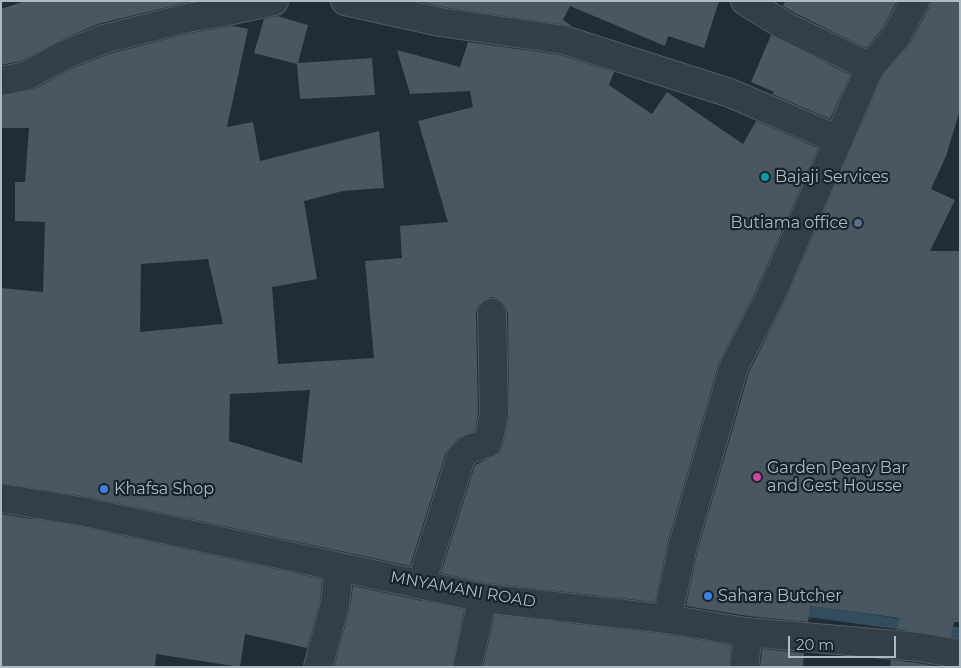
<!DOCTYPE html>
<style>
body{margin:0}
#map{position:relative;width:961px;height:668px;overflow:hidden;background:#202d36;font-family:Montserrat,sans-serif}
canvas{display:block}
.frame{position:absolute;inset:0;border:2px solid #adb9c4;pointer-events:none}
.scale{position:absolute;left:788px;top:636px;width:108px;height:22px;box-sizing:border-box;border:2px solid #adb9c4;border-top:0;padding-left:6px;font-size:15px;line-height:18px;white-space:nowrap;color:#adb9c4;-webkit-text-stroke:4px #19232b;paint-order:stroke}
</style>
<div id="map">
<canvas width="961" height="668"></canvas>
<div class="frame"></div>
<div class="scale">20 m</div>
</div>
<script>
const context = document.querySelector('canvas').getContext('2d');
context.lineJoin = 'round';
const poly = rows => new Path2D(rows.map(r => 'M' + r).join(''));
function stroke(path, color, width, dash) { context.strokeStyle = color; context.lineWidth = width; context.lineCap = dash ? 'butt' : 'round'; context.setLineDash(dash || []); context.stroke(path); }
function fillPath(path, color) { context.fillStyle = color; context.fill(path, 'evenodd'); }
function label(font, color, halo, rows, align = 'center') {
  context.font = font + ' Montserrat,sans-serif'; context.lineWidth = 4.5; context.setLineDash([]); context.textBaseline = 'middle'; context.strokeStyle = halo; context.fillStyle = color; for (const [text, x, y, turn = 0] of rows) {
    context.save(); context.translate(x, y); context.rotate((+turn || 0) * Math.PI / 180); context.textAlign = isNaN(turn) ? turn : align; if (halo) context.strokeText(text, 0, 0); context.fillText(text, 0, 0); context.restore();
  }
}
const stream = poly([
 [39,517,84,529],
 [427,603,475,609],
 [499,613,528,618,550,618],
 [795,613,813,612,914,626],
 [937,630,960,633]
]);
const building = poly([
 [25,1,192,1,98,24,58,41,21,61,1,65,1,9],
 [419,1,719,1,704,48,668,36,665,46,570,6,563,20,572,26,443,7],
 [785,1,897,1,882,29,866,48,795,13,783,6],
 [931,1,960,1,960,110,946,156,931,189,955,200,930,251,960,251,960,622,954,622,951,637,897,629,900,618,810,606,808,622,748,616,686,606,698,549,749,372,785,301,883,75,909,45,929,8],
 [277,16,308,25,298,63,372,58,375,95,300,99,297,64,254,53,264,19],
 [233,26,248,29,227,127,253,122,260,161,379,131,384,188,343,191,304,201,317,279,272,287,278,364,374,358,365,261,402,258,400,226,448,222,418,121,473,107,470,91,410,94,397,50,460,67,468,42,560,55,614,72,609,85,652,114,667,92,743,144,756,121,818,148,757,288,719,362,668,541,655,602,486,583,441,573,475,465,500,453,503,446,509,417,508,313,505,305,499,299,492,297,484,300,478,306,476,313,478,413,475,431,458,438,446,452,410,566,88,497,1,483,1,288,43,292,45,222,15,221,15,182,25,182,29,128,1,128,1,96,33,90,71,69,109,54,190,33],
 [208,259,223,324,140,332,141,264],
 [310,390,302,463,229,441,230,394],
 [771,35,850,75,830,119,772,94,774,92,751,82],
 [1,514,82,527,322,579,320,601,307,648,245,634,240,667,156,654,155,667,1,667],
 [353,586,464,610,452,667,334,667,350,608],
 [495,615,665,634,731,645,729,667,483,667],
 [762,649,804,653,803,667,760,667],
 [891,660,917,663,942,667,890,667]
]);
const minor = poly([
 [345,1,440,22,564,40,730,93,839,140],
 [745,1,787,27,870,67],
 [1,81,26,76,64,55,104,39,187,18,223,12,274,1],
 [1,498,85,512,483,598,667,619,746,632,919,647,960,654],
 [421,584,461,457,469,449,488,443,494,414,492,313],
 [667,619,683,545,734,366,771,295,870,67,895,38,915,1],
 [318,667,335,604,339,568],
 [467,667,483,598],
 [744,667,747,641,746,632]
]);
const markers = [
 [765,177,5,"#0f9aa8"],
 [858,223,5,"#5c6f8a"],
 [757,477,5,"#d1479c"],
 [104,489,5,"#3f7fe0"],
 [708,596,5,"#3f7fe0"]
];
const poiNames = [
 ["Bajaji Services",775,177],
 ["Butiama office",848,223,"right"],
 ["Garden Peary Bar",767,468],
 ["and Gest Housse",767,486],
 ["Khafsa Shop",114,489],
 ["Sahara Butcher",718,596]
];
const streetNames = [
 ["MNYAMANI ROAD",463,590,10]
];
stroke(stream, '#334c5e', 11);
fillPath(building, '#485762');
stroke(minor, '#515c65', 30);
stroke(minor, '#333e47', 28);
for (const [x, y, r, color] of markers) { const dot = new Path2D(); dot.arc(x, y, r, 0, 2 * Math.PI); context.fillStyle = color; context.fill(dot); stroke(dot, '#19232b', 2); }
label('16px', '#adb9c4', '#19232b', poiNames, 'left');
label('16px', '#adb9c4', '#19232b', streetNames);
</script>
